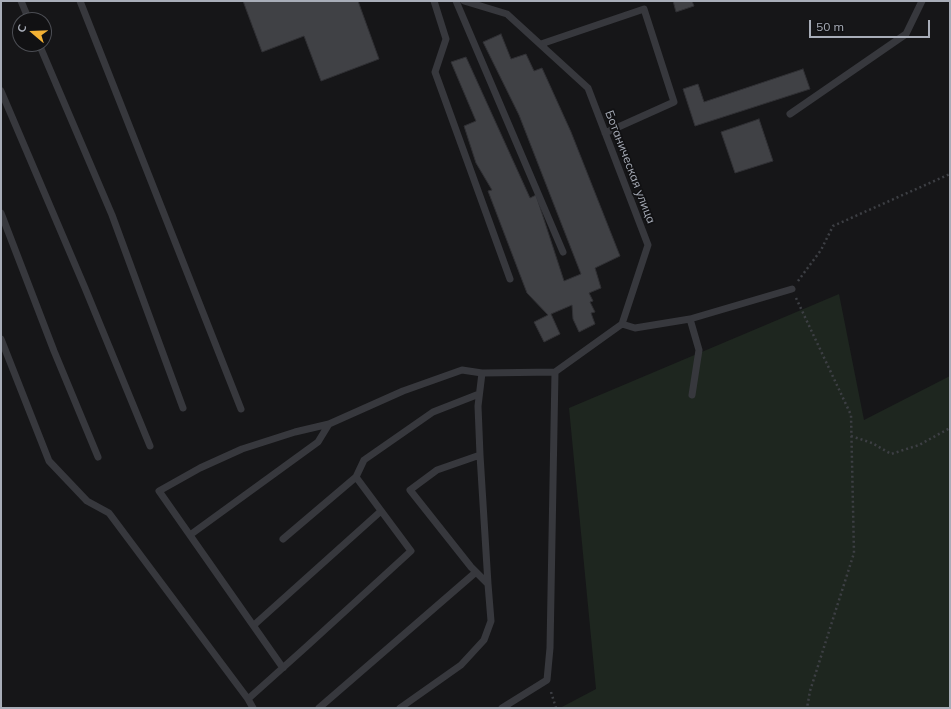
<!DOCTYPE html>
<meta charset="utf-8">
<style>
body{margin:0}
#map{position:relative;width:951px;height:709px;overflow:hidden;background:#161618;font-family:Mulish,sans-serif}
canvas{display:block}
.frame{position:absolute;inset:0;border:2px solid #a8adb8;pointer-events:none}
.north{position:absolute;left:12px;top:12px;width:40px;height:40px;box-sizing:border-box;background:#111113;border:1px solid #4d4f55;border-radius:50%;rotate:289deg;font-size:11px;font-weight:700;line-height:16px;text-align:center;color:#a8adb8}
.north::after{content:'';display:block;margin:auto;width:14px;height:18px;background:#f2b134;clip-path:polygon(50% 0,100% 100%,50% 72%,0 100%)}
.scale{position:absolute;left:809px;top:20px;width:121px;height:18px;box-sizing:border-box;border:2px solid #a8adb8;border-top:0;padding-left:5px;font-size:12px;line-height:14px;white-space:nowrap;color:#a8adb8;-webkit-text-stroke:3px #111113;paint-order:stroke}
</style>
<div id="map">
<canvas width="951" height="709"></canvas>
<div class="frame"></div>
<div class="north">С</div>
<div class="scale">50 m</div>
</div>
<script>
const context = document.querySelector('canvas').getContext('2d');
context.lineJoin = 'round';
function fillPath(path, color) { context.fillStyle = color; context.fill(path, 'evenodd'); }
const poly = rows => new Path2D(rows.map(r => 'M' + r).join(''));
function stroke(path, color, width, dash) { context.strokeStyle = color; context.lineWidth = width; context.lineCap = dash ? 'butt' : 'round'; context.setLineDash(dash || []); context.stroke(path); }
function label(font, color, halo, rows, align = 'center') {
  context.font = font + ' Mulish,sans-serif'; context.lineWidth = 3.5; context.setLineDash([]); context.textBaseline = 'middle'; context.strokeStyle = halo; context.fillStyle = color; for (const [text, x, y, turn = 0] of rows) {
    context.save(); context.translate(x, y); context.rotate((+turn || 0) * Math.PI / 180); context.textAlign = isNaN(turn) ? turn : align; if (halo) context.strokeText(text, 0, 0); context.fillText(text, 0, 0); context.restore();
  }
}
const green = poly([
 [839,294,864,420,950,376,950,708,560,708,596,689,569,408]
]);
const building = poly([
 [243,1,358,1,379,59,321,81,304,36,262,52,243,1],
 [673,1,692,1,694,6,676,12,673,1],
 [501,34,511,59,526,54,534,71,542,68,571,132,620,256,595,268,601,288,589,293,593,301,590,302,595,312,591,313,595,324,579,332,573,319,572,305,551,314,560,334,544,342,534,322,548,315,527,293,488,191,492,190,476,163,464,126,476,121,451,62,466,57,530,198,536,195,564,281,581,274,519,115,483,42,501,34],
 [803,69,810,89,695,126,683,89,698,84,704,102,803,69],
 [759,119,773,161,735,173,721,132,759,119]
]);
const path = poly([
 [798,281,821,250,833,226,950,174],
 [796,298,851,415,854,553,810,691,807,708],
 [851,436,872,443,891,454,919,445,950,428],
 [551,692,556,708]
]);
const lane = poly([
 [21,1,29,20],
 [80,1,241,409],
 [434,1,446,39,435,72,510,279],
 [456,1,563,252],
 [464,1,507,14,588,88,648,245,622,324,555,372],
 [39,44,112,215,183,408],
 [541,44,644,9,674,102,605,133],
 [1,91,85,288,150,446],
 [790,114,906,34,922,1],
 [1,213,54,351,98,457],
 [690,319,792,289],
 [622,324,635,328,690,319,699,350,692,395],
 [1,339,49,461,87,501,109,513,248,699,253,708],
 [480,455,488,584,471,567,410,490,437,470,480,455,478,406,482,373,555,372],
 [190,535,318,442,329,424],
 [283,539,356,477],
 [254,625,381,511],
 [283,668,159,491,200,468,242,449,295,432,329,424,403,391,462,370,482,373],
 [248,699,306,647,411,551,356,477,364,460,433,412,479,394],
 [319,708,476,572],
 [400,708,461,665,484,640,491,621,488,584],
 [502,708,547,680,550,648,555,372]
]);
const streetNames = [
 ["Ботаническая улица",630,167,69]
];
fillPath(green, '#1e261f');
fillPath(building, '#404145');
stroke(building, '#303034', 1);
stroke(path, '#3d3f44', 2.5, [2, 3]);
stroke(lane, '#37383d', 7);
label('12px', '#a8adb8', '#111113', streetNames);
</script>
